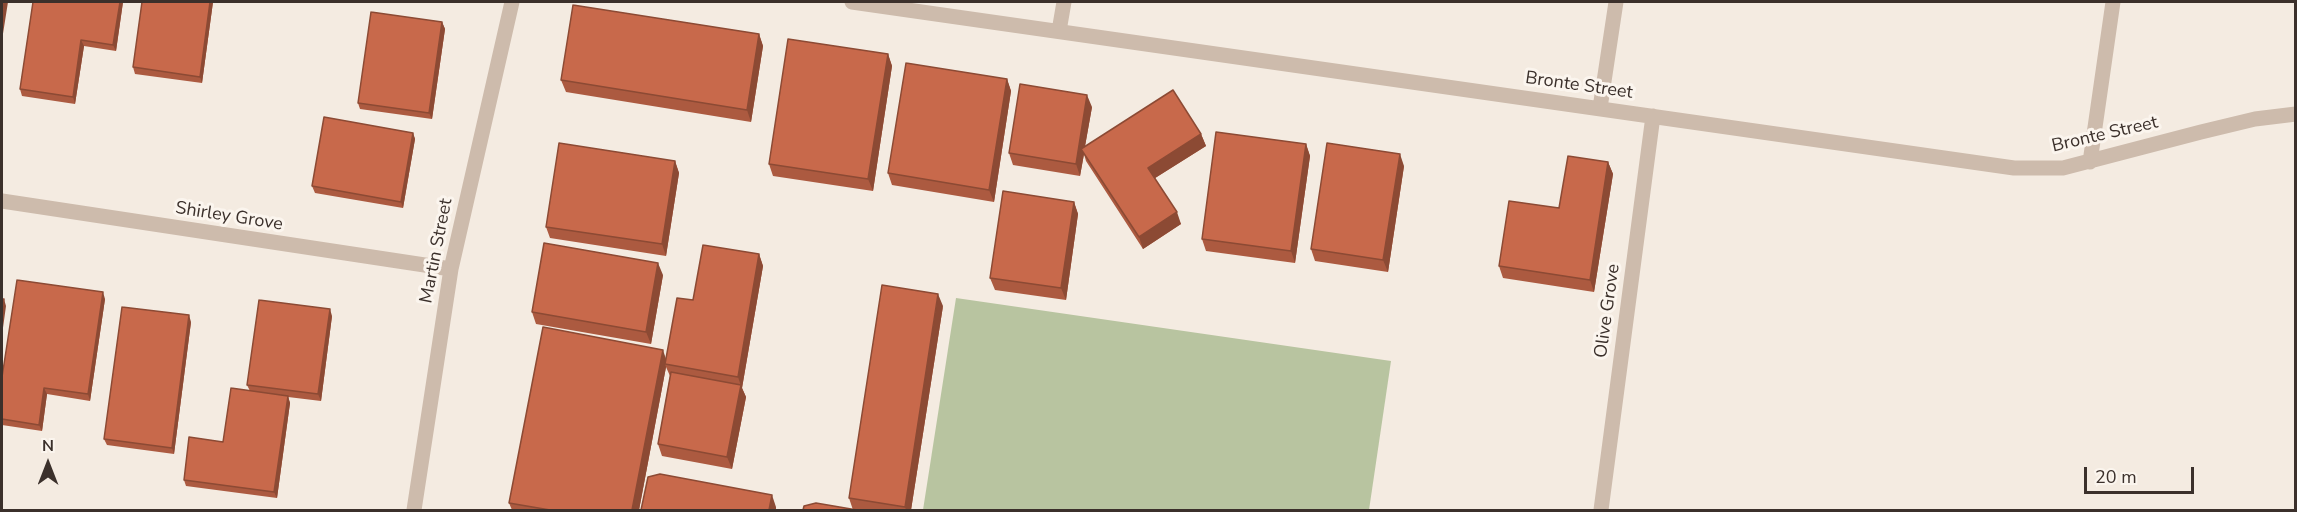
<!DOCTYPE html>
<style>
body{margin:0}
#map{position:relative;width:2297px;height:512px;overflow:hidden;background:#f4ebe1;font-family:"Nunito Sans",sans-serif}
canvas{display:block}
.frame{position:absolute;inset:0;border:3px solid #3b302b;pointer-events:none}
.north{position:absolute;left:18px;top:434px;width:60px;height:60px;-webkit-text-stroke:4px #fbf5ee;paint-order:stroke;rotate:0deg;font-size:16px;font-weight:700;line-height:24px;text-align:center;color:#3b302b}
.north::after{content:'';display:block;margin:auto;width:21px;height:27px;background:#3b302b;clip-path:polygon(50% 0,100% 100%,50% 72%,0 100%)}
.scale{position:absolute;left:2084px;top:467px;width:110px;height:27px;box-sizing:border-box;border:3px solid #3b302b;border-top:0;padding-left:8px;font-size:18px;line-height:21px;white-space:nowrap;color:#3b302b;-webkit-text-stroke:4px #fbf5ee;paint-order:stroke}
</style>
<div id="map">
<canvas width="2297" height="512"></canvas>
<div class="frame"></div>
<div class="north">N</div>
<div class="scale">20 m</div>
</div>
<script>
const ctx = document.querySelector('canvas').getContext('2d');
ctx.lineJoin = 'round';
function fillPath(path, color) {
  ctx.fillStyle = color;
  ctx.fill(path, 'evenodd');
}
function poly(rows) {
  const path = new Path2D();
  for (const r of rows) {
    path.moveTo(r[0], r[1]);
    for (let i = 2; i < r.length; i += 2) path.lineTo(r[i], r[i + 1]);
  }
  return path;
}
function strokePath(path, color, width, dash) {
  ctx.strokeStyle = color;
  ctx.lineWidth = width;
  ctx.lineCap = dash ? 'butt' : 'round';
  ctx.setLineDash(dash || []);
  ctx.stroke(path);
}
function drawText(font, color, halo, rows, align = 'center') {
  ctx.font = font + ' "Nunito Sans",sans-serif';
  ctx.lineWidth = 6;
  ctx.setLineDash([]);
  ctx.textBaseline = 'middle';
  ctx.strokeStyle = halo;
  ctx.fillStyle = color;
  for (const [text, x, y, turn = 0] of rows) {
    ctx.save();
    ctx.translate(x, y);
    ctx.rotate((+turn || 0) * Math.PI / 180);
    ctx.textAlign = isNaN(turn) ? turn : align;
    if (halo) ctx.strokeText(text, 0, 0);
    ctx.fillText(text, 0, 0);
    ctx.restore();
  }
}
fillPath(poly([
 [956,298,1391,361,1369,510,923,510]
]), '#b8c4a0');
strokePath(poly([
 [852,2,2014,168,2063,168,2201,132,2255,119,2296,114],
 [1059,31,1064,2],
 [1600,108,1616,2],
 [2090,162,2113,2],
 [2,201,451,269],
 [414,510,451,269,512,2],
 [1601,510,1653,116]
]), '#cdbbac', 15);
fillPath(poly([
 [33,2,123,2,116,51,84,46,75,104,22,96,20,89],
 [213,2,202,83,135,74,133,67],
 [442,22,445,29,432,119,360,109,358,103],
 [759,34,763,46,751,122,566,92,561,80],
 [888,54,892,66,873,191,773,176,769,164],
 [1007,79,1011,91,994,202,892,185,888,173],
 [1092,107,1085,146,1201,134,1206,146,1155,178,1181,224,1143,249,1086,161,1084,154,1080,176,1013,165,1009,153],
 [413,133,415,139,403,208,315,193,312,186],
 [1306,144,1310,156,1295,263,1206,251,1202,239],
 [675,161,679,173,666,256,550,238,546,227],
 [1608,162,1613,174,1594,292,1503,278,1499,266],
 [1404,166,1388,272,1315,261,1311,249],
 [1074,202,1078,214,1066,300,995,290,990,278],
 [759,254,763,266,742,388,746,397,732,469,662,456,658,444,670,376,666,367,639,510,512,510,509,503,666,359,693,300],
 [663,275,651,344,536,324,532,312],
 [105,299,90,401,47,394,42,431,2,425,2,377],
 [943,306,911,510,803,510,853,510,849,498],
 [332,316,321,401,288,397,290,403,277,498,186,486,184,480,223,442,250,391,247,385],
 [191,322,174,454,107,445,104,439]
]), '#ac5a40');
fillPath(poly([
 [4,2,8,2,2,40,2,19],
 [120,2,123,2,116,51,113,45],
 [210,2,213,2,202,83,200,77],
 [442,22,445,29,432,119,429,113],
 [759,34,763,46,751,122,747,110],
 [81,40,84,46,75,104,73,97],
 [888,54,892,66,873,191,868,179],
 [1007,79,1011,91,994,202,989,190],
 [1087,95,1092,107,1084,152,1081,149,1084,154,1080,176,1076,164],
 [413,133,415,139,403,208,401,202],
 [1201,134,1206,146,1152,180,1148,168],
 [1306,144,1310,156,1295,263,1291,251],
 [1400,154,1404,166,1388,272,1383,260],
 [675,161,679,173,666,256,662,244],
 [1608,162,1613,174,1594,292,1590,280],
 [1074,202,1078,214,1066,300,1061,288],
 [1177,212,1181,224,1143,249,1139,237],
 [759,254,763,266,742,388,746,397,732,469,727,457,741,386,738,377],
 [658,263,663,275,651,344,646,332],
 [103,292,105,299,90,401,88,394],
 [938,294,943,306,911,510,906,510,905,507],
 [4,299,6,306,2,335,2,313],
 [330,309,332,316,321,401,318,394],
 [189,315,191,322,174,454,172,448],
 [663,350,667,362,665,364,666,367,639,510,632,510],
 [44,388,47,394,42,431,39,425],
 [288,396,290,403,277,498,274,492],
 [772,495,776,507,776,510,769,510]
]), '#8c4a34');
const building = poly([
 [2,2,4,2,2,19,2,2],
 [33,2,120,2,113,45,81,40,73,97,20,89,33,2],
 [142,2,210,2,200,77,133,67,142,2],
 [573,5,759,34,747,110,561,80,573,5],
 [371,12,442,22,429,113,358,103,371,12],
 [788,39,888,54,868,179,769,164,788,39],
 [906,63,1007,79,989,190,888,173,906,63],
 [1020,84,1087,95,1076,164,1009,153,1020,84],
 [1173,90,1201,134,1148,168,1177,212,1139,237,1081,149,1173,90],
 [324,117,413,133,401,202,312,186,324,117],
 [1216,132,1306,144,1291,251,1202,239,1216,132],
 [559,143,675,161,662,244,546,227,559,143],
 [1327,143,1400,154,1383,260,1311,249,1327,143],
 [1568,156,1608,162,1590,280,1499,266,1509,201,1559,208,1568,156],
 [1003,191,1074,202,1061,288,990,278,1003,191],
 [544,243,658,263,646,332,532,312,544,243],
 [703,245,759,254,738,377,665,364,677,298,693,300,703,245],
 [17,280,103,292,88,394,44,388,39,425,2,419,2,377,17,280],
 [882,285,938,294,905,507,849,498,882,285],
 [2,299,4,299,2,313,2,299],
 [259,300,330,309,318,394,247,385,259,300],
 [122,307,189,315,172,448,104,439,122,307],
 [543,327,663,350,632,510,550,510,509,503,543,327],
 [671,372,741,385,727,457,658,444,671,372],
 [231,388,288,396,274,492,184,480,189,437,223,442,231,388],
 [660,474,772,495,769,510,641,510,648,477,660,474],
 [816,503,857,510,803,510,804,506,816,503]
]);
fillPath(building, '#c8694b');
strokePath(building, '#8c4a34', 1.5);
drawText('18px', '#3b302b', '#fbf5ee', [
 ["Bronte Street",1579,86,8],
 ["Bronte Street",2105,135,-13],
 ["Shirley Grove",229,217,9],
 ["Martin Street",437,251,-79],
 ["Olive Grove",1608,311,-82]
]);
</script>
